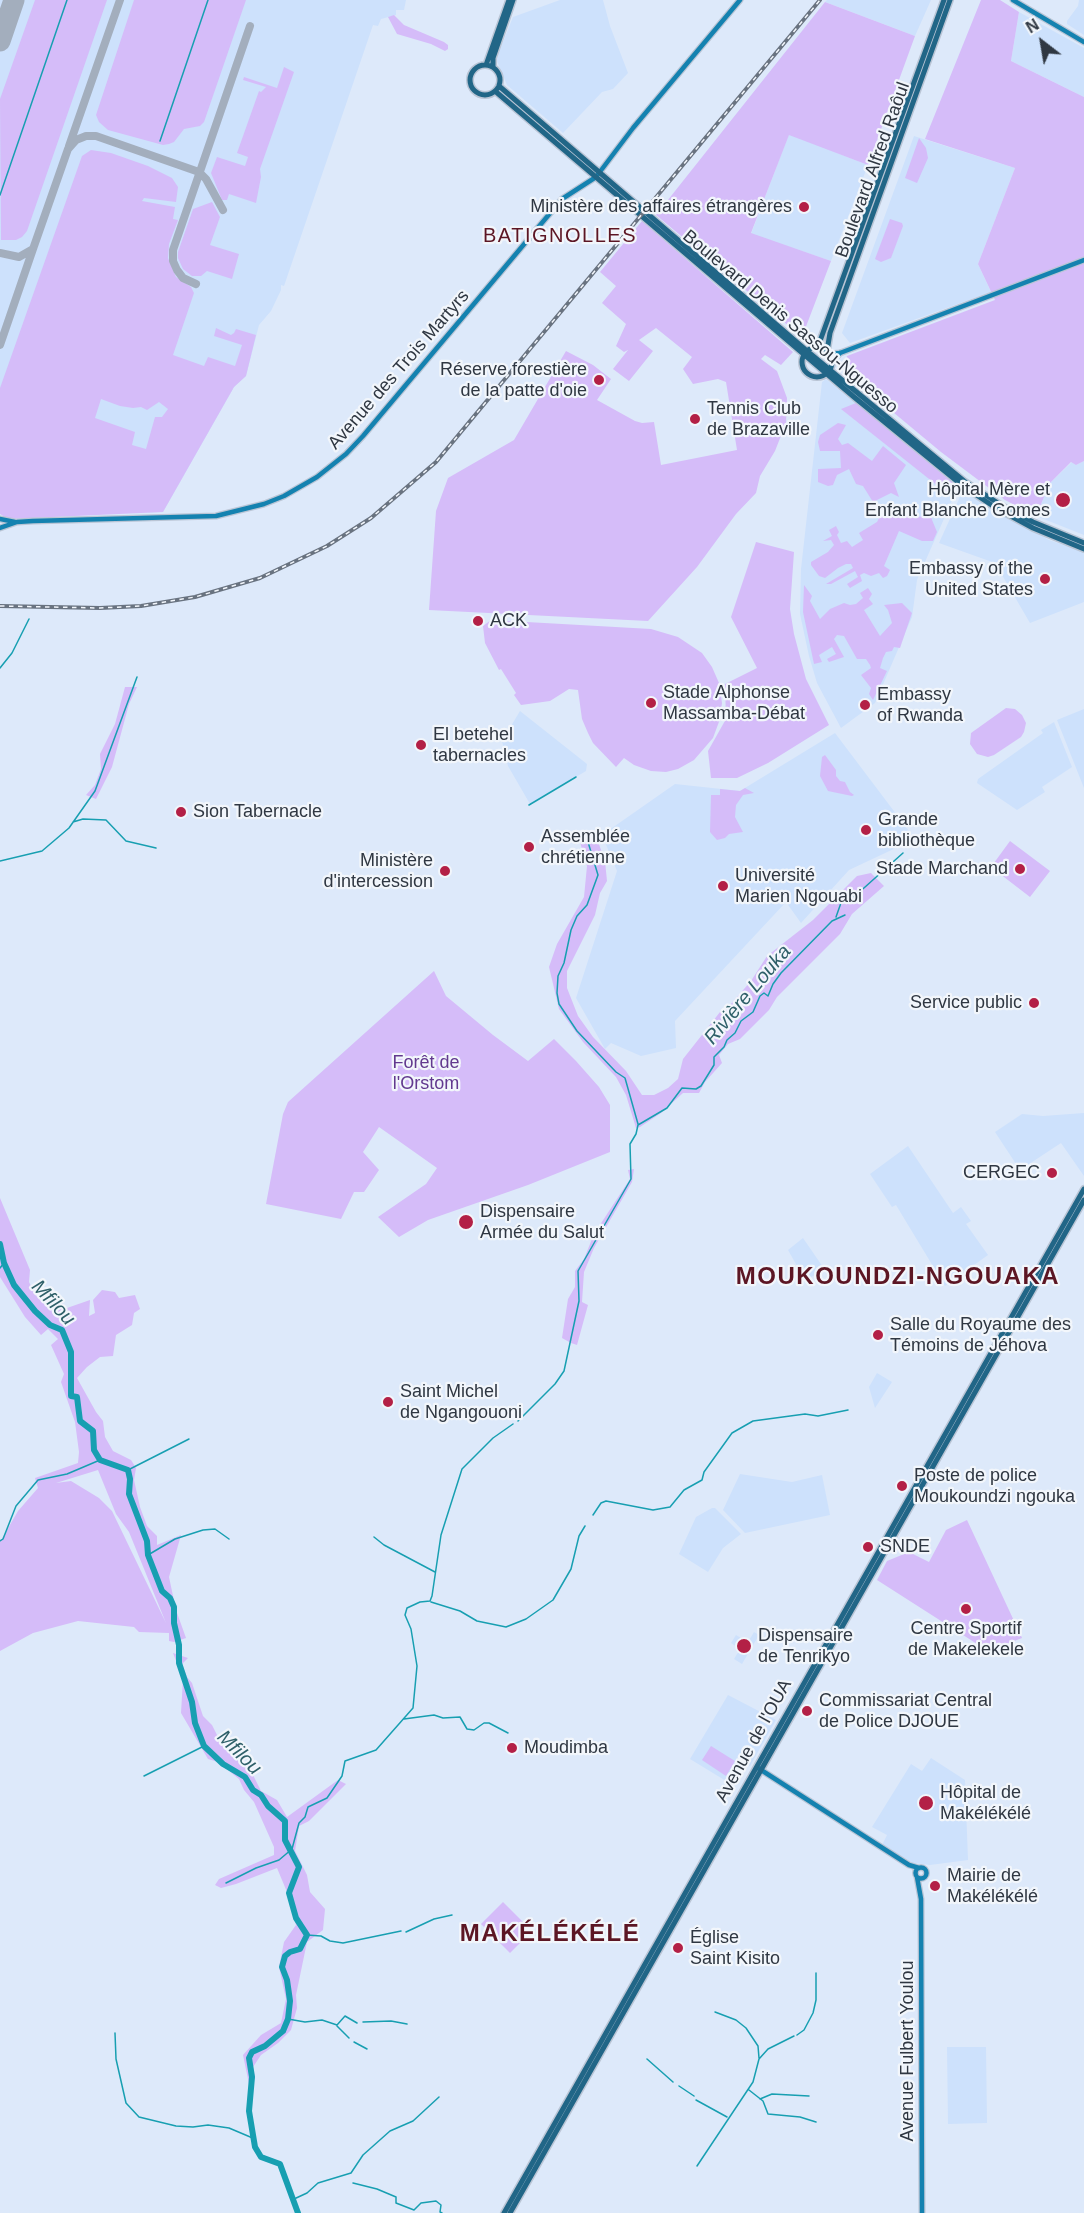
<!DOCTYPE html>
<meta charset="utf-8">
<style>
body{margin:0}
#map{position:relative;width:1084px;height:2213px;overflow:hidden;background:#dde9fa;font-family:Helvetica,sans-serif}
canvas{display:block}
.north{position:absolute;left:1012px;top:12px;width:60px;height:60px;-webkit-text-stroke:4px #f2f6fb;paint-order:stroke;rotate:329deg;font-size:16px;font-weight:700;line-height:24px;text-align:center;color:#2f3742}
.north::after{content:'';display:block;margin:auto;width:21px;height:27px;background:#2f3742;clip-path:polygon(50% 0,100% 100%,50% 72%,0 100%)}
</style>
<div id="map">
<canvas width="1084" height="2213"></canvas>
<div class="north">N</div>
</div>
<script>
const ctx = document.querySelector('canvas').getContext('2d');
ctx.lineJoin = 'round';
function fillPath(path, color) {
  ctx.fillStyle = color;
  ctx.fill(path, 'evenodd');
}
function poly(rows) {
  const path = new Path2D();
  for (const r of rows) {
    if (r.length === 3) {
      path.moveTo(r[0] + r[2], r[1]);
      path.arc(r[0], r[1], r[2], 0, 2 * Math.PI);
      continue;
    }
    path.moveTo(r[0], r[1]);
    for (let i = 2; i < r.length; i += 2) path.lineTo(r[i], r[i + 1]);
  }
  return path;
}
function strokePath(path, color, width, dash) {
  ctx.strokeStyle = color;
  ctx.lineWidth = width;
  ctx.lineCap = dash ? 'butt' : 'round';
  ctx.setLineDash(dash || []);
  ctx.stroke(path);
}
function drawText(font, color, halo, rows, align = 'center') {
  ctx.font = font + ' Helvetica,sans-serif';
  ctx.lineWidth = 4.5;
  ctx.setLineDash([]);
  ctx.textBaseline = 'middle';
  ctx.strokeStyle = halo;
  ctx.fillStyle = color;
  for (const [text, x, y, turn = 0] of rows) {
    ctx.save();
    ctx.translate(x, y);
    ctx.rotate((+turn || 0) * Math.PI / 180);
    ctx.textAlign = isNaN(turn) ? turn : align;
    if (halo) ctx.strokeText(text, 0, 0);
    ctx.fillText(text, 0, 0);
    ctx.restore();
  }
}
fillPath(poly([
 [0,0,406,0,404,10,396,10,396,15,381,19,378,26,373,25,284,286,281,285,281,290,271,311,259,325,246,376,234,387,163,512,65,515,0,511],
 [560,0,603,0,610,26,628,73,613,89,602,92,563,133,507,85,496,59,513,17],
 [827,0,931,0,915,36,825,2],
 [1079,0,1084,0,1084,35,1067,24,1067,21,1078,6],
 [1019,12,1084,48,1084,97,1011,61],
 [789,134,868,165,831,261,751,234],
 [914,136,1015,168,978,264,991,292,850,343,842,333],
 [826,379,958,487,917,580,912,617,875,703,841,728,817,683,809,656,800,614,801,569,822,382],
 [1084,461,1084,535,1036,516,1050,483,1072,462,1076,465],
 [963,490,1049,540,1084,552,1084,602,1030,623,995,563,939,543],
 [1084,709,1084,788,1057,720],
 [520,711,587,764,586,771,530,804,508,766,502,741],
 [1054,722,1072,767,1042,787,1045,792,1017,810,977,783,978,779,1043,733,1041,730],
 [835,733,915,839,849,870,801,923,786,902,675,1021,676,1048,641,1056,611,1043,605,1049,576,998,617,871,602,835,675,784,740,791],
 [1084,1113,1084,1176,1061,1143,1020,1170,995,1132,1022,1114,1043,1116],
 [908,1146,953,1213,961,1207,971,1221,966,1224,988,1255,945,1286,896,1205,892,1207,870,1174],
 [803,1238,825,1270,805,1280,788,1250],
 [877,1373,892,1382,875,1408,869,1387],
 [740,1474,792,1482,822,1475,830,1515,745,1533,723,1510],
 [712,1508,715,1508,741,1534,723,1548,708,1572,679,1554,696,1517],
 [754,1632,759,1635,742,1664,734,1659,740,1649,731,1643,736,1635,748,1642],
 [728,1695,776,1720,750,1766,746,1764,737,1779,731,1784,690,1759],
 [931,1758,965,1780,968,1860,930,1865,913,1863,882,1845,887,1835,872,1827,911,1764,922,1771],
 [947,2047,986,2047,987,2123,948,2124]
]), '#cde1fc');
fillPath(poly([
 [35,0,107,0,27,231,22,237,16,240,1,240,0,99],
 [134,0,246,0,204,122,200,126,184,129,174,142,169,144,163,145,108,130,99,122,96,115],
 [981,0,1000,0,1019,12,1011,61,1084,97,1084,461,1076,465,1071,462,1050,483,1036,516,1005,500,941,452,846,373,845,363,847,356,995,300,978,264,1015,168,925,139],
 [825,2,915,36,868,165,789,135,751,233,831,261,802,337,656,215],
 [394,15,404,25,444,42,448,45,448,49,445,51,431,44,397,34,388,17],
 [284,67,294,72,260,169,261,177,256,203,229,194,227,200,222,200,211,173,217,157,245,166,248,157,237,153,259,91,261,92,266,87,243,80,244,77,277,88],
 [919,138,926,148,928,158,917,183,905,178],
 [91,150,111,153,148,166,172,178,178,187,176,202,144,198,142,201,175,207,173,219,178,220,169,244,168,258,176,277,191,287,194,293,173,355,204,366,208,357,235,366,242,345,214,336,216,328,231,335,234,333,236,329,256,335,246,376,234,387,163,512,8,519,0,514,0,388,82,156],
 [101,399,120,406,133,408,141,407,147,410,159,402,168,409,162,417,155,417,146,449,132,445,135,432,95,418],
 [212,202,220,217,210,245,239,254,232,279,207,271,201,276,192,276,183,269,178,258,178,252,193,209],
 [890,219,902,223,903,226,891,258,881,262,875,259],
 [642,221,793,352,781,365,765,355,761,359,777,371,787,398,786,423,775,451,760,476,756,493,736,514,697,567,648,621,429,610,436,511,448,478,514,440,566,351,593,365,611,379,597,400,635,421,642,423,654,422,661,465,737,450,726,382,718,379,693,384,683,369,692,357,656,328,639,340,653,351,629,381,613,369,628,350,624,352,616,346,626,324,602,303,616,286,600,272],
 [856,403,957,486,953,498,841,409],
 [838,423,846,425,838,439,842,445,848,443,872,461,883,446,906,465,894,483,899,497,891,493,873,502,863,486,856,484,849,469,837,475,833,485,828,486,818,482,818,469,841,468,840,451,820,451,818,442,820,435],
 [888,507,918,517,930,515,937,532,933,541,922,541,899,531,884,566,890,570,887,576,883,578,879,573,871,576,864,573,860,575,862,581,850,588,847,584,858,577,855,571,831,584,826,584,853,568,851,564,846,564,838,568,825,578,819,576,811,565,811,562,828,552,834,545,831,540,823,541,832,536,829,530,836,526,839,532,837,535,841,543,847,541,852,547,863,540,859,533,877,522,883,510],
 [756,542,794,552,790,609,794,634,806,679,829,725,768,763,737,778,711,778,708,751,726,719,725,684,757,668,731,617],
 [804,585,812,596,810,601,820,619,830,609,844,603,850,605,856,604,863,598,860,593,868,588,872,594,869,599,873,604,864,610,880,636,892,623,888,610,884,605,902,603,912,613,900,648,894,647,892,651,886,652,883,658,880,668,887,671,873,700,869,694,871,688,861,675,871,668,870,665,866,659,857,659,844,636,837,635,834,639,844,657,829,662,827,659,836,654,832,647,819,655,822,662,814,664,803,612],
 [491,620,651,629,678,637,702,653,712,667,719,683,722,703,720,719,713,738,694,760,678,769,666,772,651,771,634,765,624,758,616,767,593,743,588,733,582,719,578,690,569,689,550,701,521,705,514,695,516,693,501,669,499,670,485,643,483,626],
 [125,687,137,687,129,704,112,767,96,799,86,795,95,785,101,769,100,754,115,724],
 [1006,708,1015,709,1022,715,1026,723,1024,732,1021,737,994,755,988,757,977,754,970,744,971,733],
 [825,755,836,770,836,776,840,781,845,782,850,792,854,795,852,796,828,791,820,776,822,757],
 [745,788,754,793,743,795,736,805,735,817,743,832,729,834,725,838,717,840,710,832,711,795,720,795,720,789,740,791],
 [586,836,596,836,605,861,607,881,600,893,595,915,567,971,567,988,578,1016,593,1037,626,1071,642,1095,654,1095,668,1088,678,1079,683,1059,720,1012,730,1005,751,981,767,956,813,920,857,876,871,873,884,886,852,914,840,934,777,997,769,1010,740,1039,728,1044,719,1055,722,1063,705,1082,699,1093,683,1093,661,1113,640,1127,636,1128,626,1095,616,1077,583,1042,559,1009,549,967,557,944,584,897,587,866,580,842],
 [1010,841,1050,871,1030,897,991,867],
 [434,971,446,996,493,1035,528,1061,554,1039,576,1061,599,1087,610,1105,610,1152,528,1185,428,1220,399,1237,378,1217,426,1184,437,1168,379,1127,363,1152,379,1170,364,1192,354,1192,341,1219,266,1204,283,1114,288,1102],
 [634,1169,632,1182,594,1248,584,1272,582,1302,588,1305,577,1345,571,1343,562,1338,568,1299,575,1287,575,1271,584,1259,594,1234,630,1179,628,1170],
 [0,1198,30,1270,29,1282,36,1296,42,1299,59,1300,67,1308,90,1300,89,1316,95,1313,93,1300,102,1290,115,1292,119,1298,135,1295,140,1309,134,1313,132,1325,116,1335,113,1356,100,1357,87,1367,77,1378,96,1412,103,1421,105,1437,113,1451,131,1460,136,1468,134,1480,140,1507,147,1526,157,1536,157,1545,181,1535,169,1577,176,1610,186,1638,174,1642,169,1641,169,1633,139,1632,134,1627,78,1621,33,1633,0,1651,0,1542,18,1511,38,1488,35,1478,78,1463,79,1452,75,1422,61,1382,64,1374,51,1345,58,1339,48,1329,41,1335,25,1317,0,1277],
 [98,1470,116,1514,129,1532,166,1623,112,1511,99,1498,71,1481,56,1483],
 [967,1520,1022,1638,988,1651,877,1580,887,1561,909,1552,929,1562,946,1530],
 [173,1653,188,1658,182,1664,187,1677,192,1683,203,1716,212,1725,220,1741,238,1757,252,1773,261,1791,277,1800,287,1817,338,1780,346,1784,309,1821,299,1826,295,1851,307,1875,310,1892,325,1909,323,1930,307,1942,296,1995,297,2008,291,2030,278,2043,261,2055,253,2067,255,2078,249,2084,243,2055,261,2035,281,2023,286,1999,279,1967,284,1942,296,1925,287,1892,277,1868,236,1884,221,1888,215,1885,219,1879,274,1855,274,1847,254,1802,244,1790,239,1779,218,1762,208,1759,181,1713,183,1679],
 [711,1746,735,1761,726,1776,702,1760],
 [503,1902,532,1931,510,1953,481,1924]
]), '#d5bcf9');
strokePath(poly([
 [160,141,208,0],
 [0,195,67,0],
 [0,668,12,653,29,619],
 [529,805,576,777],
 [73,822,83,819,106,820,126,841,156,848],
 [588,842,598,875,587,905,577,916,571,930,564,963,558,976,557,993,559,1004,577,1031,616,1072,625,1078,638,1124],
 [0,861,42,851,69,828,95,791,137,677],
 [836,917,842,900,855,896,903,853],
 [0,1268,4,1263],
 [518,1421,555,1384,564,1371,579,1301,578,1271,631,1179,630,1144,636,1134,638,1125,667,1108,682,1088,696,1089,701,1086,714,1065,714,1057,724,1047,727,1040,735,1033,741,1021,753,1012,760,996,764,993,768,996,773,984,781,973,832,921,845,915],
 [128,1470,189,1439],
 [593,1515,601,1503,606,1501,653,1510,670,1507,684,1490,702,1480,704,1472,732,1433,753,1421,805,1414,818,1416,848,1410],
 [374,1537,384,1545,435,1572],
 [0,1541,3,1539,16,1506,38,1480,67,1474,100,1460],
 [148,1555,175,1539,203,1530,215,1529,229,1539],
 [431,1602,460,1611,477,1621,506,1627,526,1619,553,1600,571,1569,579,1536,585,1526],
 [404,1719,434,1715,443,1718,460,1717,467,1729,474,1730,484,1723,489,1723,508,1733],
 [144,1776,204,1746],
 [226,1883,256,1868,279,1860,292,1849,299,1823,305,1817,308,1807,327,1798,342,1776,345,1761,376,1750,413,1708,417,1666,411,1629,405,1615,407,1608,420,1602,430,1601,432,1596,441,1535,462,1469,493,1438,513,1424],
 [406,1932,434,1919,452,1915],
 [307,1935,321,1936,330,1941,343,1943,401,1931],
 [715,2012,736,2020,746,2028,758,2046,759,2058],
 [288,2019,305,2022,322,2020,337,2025,345,2016,357,2023],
 [363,2022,391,2021,407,2024],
 [337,2026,349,2038],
 [115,2033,116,2059,126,2103,139,2117,176,2126,193,2127,208,2125,229,2128,255,2139],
 [797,2035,804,2030,813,2013,816,2000,816,1973],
 [354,2042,367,2049],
 [647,2059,673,2082],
 [679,2086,694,2096],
 [749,2090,763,2101,768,2114,800,2117,816,2122],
 [760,2099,772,2094,809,2096],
 [696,2100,727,2117],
 [697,2166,753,2082,759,2059,768,2049,794,2036],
 [353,2183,377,2189,396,2197,396,2203,414,2210,421,2203,436,2201,441,2205,440,2212,442,2213],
 [294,2199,307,2193,318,2183,351,2173,363,2155,390,2131,413,2121,439,2097]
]), '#179fb1', 1.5);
strokePath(poly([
 [0,1244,4,1263,14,1285,35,1311,50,1325,62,1330,71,1352,71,1396,77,1397,80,1421,93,1431,94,1450,100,1460,128,1470,130,1479,129,1494,147,1541,148,1555,162,1591,170,1598,174,1607,174,1623,179,1645,179,1663,192,1702,195,1723,204,1746,223,1764,245,1777,253,1790,261,1795,268,1806,285,1821,285,1840,299,1867,289,1893,296,1918,307,1935,300,1949,290,1952,285,1956,282,1967,287,1980,290,2001,288,2019,283,2031,265,2046,252,2052,249,2058,252,2077,249,2111,255,2147,261,2157,280,2164,298,2213]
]), '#179fb1', 6);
strokePath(poly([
 [69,146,120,0],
 [0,253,19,257,33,249,68,149,76,140,86,136,96,136,199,172,206,179,223,210],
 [196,284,183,278,177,270,173,261,173,250,250,26],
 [0,345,33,249]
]), '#a3aebd', 8);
strokePath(poly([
 [0,41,14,0]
]), '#a3aebd', 21);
const secondary = poly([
 [1013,0,1084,42],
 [829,354,840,353,1084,260],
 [832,362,840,353],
 [0,519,15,522],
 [0,528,17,522,33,521,216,516,264,504,284,496,317,477,346,454,363,436,562,199,596,177,633,128,740,0],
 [758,1768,909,1865,919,1868],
 [921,1873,5.5],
 [917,1877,921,1899,922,2213]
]);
const primary = poly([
 [486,65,509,0],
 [485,80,15],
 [493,67,493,58,513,0],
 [499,86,807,351,964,481,1004,507,1033,522,1084,543],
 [495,91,854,397,963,486,996,508,1033,528,1084,549],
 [815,347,820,341,944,0],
 [817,362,15],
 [827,351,830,333,950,0],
 [504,2213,1084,1189],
 [510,2213,1084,1200]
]);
strokePath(secondary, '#bac5d5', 7);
strokePath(primary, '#bac5d5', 8);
strokePath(secondary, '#1482b0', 4.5);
strokePath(primary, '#216687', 5);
const rail = poly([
 [0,606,100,608,141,606,195,597,260,578,327,546,371,518,436,462,820,0]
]);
strokePath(rail, '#697380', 4);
strokePath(rail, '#f2f6fb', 1.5, [4.5]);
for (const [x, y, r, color] of [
 [804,207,6,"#b32046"],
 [599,380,6,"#b32046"],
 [695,419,6,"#b32046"],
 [1063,500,8,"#b32046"],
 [1045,579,6,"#b32046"],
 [478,621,6,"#b32046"],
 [651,703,6,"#b32046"],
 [865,705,6,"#b32046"],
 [421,745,6,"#b32046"],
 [181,812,6,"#b32046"],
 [866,830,6,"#b32046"],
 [529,847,6,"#b32046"],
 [1020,869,6,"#b32046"],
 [445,871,6,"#b32046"],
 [723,886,6,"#b32046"],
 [1034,1003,6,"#b32046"],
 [1052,1173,6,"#b32046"],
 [466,1222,8,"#b32046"],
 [878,1335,6,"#b32046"],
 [388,1402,6,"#b32046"],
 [902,1486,6,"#b32046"],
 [868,1547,6,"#b32046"],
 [966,1609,6,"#b32046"],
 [744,1646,8,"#b32046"],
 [807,1711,6,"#b32046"],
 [512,1748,6,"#b32046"],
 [926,1803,8,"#b32046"],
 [935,1886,6,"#b32046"],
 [678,1948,6,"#b32046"]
]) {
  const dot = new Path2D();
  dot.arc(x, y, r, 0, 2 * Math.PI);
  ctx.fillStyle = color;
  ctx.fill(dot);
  strokePath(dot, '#f2f6fb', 2);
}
drawText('18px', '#2f3742', '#f2f6fb', [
 ["Boulevard Alfred Raôul",873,170,-70],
 ["Boulevard Denis Sassou-Nguesso",790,322,40],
 ["Avenue des Trois Martyrs",399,370,-49],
 ["Avenue de l'OUA",754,1741,-61],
 ["Avenue Fulbert Youlou",908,2051,-90]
]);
drawText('18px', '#2f3742', '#f2f6fb', [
 ["Ministère des affaires étrangères",792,207,"right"],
 ["Réserve forestière",587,370,"right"],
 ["de la patte d'oie",587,391,"right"],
 ["Tennis Club",707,409],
 ["de Brazaville",707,430],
 ["Hôpital Mère et",1050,490,"right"],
 ["Enfant Blanche Gomes",1050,511,"right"],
 ["Embassy of the",1033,569,"right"],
 ["United States",1033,590,"right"],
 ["ACK",490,621],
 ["Stade Alphonse",663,693],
 ["Massamba-Débat",663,714],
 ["Embassy",877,695],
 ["of Rwanda",877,716],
 ["El betehel",433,735],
 ["tabernacles",433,756],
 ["Sion Tabernacle",193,812],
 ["Grande",878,820],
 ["bibliothèque",878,841],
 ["Assemblée",541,837],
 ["chrétienne",541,858],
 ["Ministère",433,861,"right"],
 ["d'intercession",433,882,"right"],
 ["Stade Marchand",1008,869,"right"],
 ["Université",735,876],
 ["Marien Ngouabi",735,897],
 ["Service public",1022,1003,"right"],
 ["CERGEC",1040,1173,"right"],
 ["Dispensaire",480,1212],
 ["Armée du Salut",480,1233],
 ["Salle du Royaume des",890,1325],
 ["Témoins de Jéhova",890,1346],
 ["Saint Michel",400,1392],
 ["de Ngangouoni",400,1413],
 ["Poste de police",914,1476],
 ["Moukoundzi ngouka",914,1497],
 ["SNDE",880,1547],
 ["Centre Sportif",966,1629,"center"],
 ["de Makelekele",966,1650,"center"],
 ["Dispensaire",758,1636],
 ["de Tenrikyo",758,1657],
 ["Commissariat Central",819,1701],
 ["de Police DJOUE",819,1722],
 ["Moudimba",524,1748],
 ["Hôpital de",940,1793],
 ["Makélékélé",940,1814],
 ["Mairie de",947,1876],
 ["Makélékélé",947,1897],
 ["Église",690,1938],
 ["Saint Kisito",690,1959]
], 'left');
drawText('18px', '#62398f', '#f2f6fb', [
 ["Forêt de",426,1063],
 ["l'Orstom",426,1084]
]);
ctx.letterSpacing = '1.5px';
drawText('20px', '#5c1624', '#f2f6fb', [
 ["BATIGNOLLES",560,236]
]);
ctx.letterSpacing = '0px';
drawText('italic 20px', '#2f6069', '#f2f6fb', [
 ["Rivière Louka",748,995,-50],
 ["Mfilou",53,1303,47],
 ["Mfilou",239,1753,45]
]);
ctx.letterSpacing = '1.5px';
drawText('bold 24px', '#5c1624', '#f2f6fb', [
 ["MOUKOUNDZI-NGOUAKA",898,1277],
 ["MAKÉLÉKÉLÉ",550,1934]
]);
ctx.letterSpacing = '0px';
</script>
